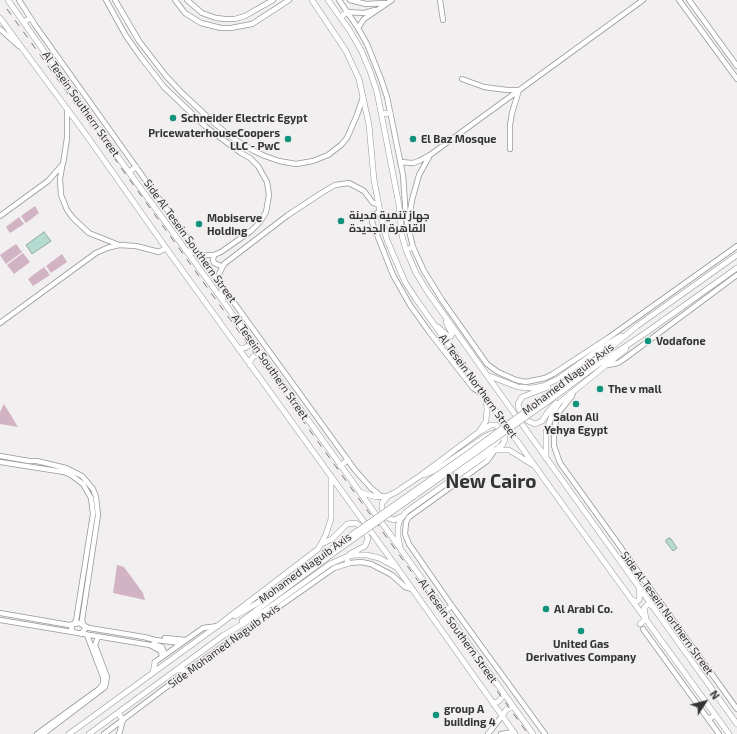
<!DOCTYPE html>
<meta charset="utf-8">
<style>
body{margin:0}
#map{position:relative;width:737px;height:734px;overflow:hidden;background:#f2eff0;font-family:"Exo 2",sans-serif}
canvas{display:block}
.north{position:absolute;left:685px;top:682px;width:40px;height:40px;-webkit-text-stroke:3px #f2eff0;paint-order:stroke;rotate:54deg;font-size:11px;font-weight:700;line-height:16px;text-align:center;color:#353435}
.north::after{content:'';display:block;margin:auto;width:14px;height:18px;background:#353435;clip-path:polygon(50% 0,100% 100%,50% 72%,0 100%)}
</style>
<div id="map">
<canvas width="737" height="734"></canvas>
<div class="north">N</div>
</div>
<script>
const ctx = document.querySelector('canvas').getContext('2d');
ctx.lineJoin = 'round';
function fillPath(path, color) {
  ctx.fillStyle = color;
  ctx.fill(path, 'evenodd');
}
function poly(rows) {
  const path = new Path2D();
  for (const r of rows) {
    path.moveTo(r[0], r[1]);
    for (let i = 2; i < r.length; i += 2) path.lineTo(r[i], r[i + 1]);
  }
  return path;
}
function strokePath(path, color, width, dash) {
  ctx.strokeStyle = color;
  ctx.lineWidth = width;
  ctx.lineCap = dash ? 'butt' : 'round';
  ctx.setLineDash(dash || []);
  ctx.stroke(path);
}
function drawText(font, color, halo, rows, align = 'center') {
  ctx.font = font + ' "Exo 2",Cairo,sans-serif';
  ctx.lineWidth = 3;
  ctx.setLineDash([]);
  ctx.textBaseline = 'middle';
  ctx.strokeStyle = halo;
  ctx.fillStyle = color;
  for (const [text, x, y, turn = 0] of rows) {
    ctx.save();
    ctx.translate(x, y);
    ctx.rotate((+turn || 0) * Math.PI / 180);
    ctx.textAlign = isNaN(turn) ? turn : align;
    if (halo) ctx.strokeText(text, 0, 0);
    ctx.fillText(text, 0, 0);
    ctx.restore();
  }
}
fillPath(poly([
 [35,206,39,213,26,223,21,216],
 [19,217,24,224,10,233,6,227],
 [16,244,22,252,6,264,0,255],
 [23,253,30,262,14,274,7,265],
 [62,254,67,262,51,273,46,266],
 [44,267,50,275,33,286,28,279],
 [4,404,18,427,0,424,0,412],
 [117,565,124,567,143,593,145,600,113,593]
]), '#d1b3c3');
const water = poly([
 [44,232,51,241,32,254,26,245,44,232],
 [669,538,671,539,677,548,673,551,666,542,666,540,669,538]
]);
fillPath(water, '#b5dbd0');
strokePath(water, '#8fa9a2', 1);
const secondary = poly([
 [19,0,35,25,136,167,355,470,371,488,382,497],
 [106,0,126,36,140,56,164,87,206,127,241,153,250,158,258,166,267,182,269,195,266,212,260,222,251,231,221,252,214,255,202,255,185,250],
 [115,0,139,41,166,76,183,94,214,123,234,139,254,151,265,156,279,161,296,164,313,161,328,155,341,145,347,138,357,115,363,97],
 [175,0,185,13,201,23,221,28,231,28,252,24,289,0],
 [187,0,202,13,216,18,225,19,235,19,245,16,273,0],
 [339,0,358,28,367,44,381,79,387,97,403,175,406,218,413,247,424,271,442,300,487,364,498,372,516,380,526,382,545,378,553,374,608,338,737,246],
 [350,0,366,4,385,3],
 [440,0,443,20],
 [679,0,737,79],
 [689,0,737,66],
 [347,12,364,13,375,10],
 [358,28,364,19,392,0],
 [0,29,19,46],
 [462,79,484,87,507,90,519,90,512,113,510,125,510,149],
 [400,162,413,163,419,161,430,155,643,0],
 [62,167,60,179,61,195,67,210,73,218,89,233,119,245],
 [380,211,374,215,372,222,393,275,410,305,430,333,473,388,479,392,483,393],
 [0,216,48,181,63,164,67,138,67,110],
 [408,223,412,200,419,175,429,157],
 [214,255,213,260,214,263,221,266],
 [223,300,219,274,224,264,288,215,323,192,335,185,349,183,364,191,373,203,378,204],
 [0,323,96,253,107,248,119,245,136,246,159,252,166,248],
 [608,365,618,363,624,359,737,275],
 [573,392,572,396,559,412,554,428,554,446,560,463,737,709],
 [495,450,487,461,409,517,406,522,405,534,409,544,452,606,545,734],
 [0,456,29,461,37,461,66,468,82,476,93,489,96,497,98,515,82,620,85,629,81,634],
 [0,462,64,472,71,475,83,484,91,498,93,514,76,621,71,627,73,632],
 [0,613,69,625,79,623,89,628,144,637,155,640,181,643],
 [0,620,150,645,161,651,162,657],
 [643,629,719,734],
 [165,638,186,640],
 [153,644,162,647,165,655],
 [155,662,203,628,218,626],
 [37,734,99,689,103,684,103,677,87,635],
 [43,734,105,687,107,677,95,645,98,637],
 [104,734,189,670,324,575,334,568,350,563,361,562,371,564,392,575,405,587,412,589],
 [119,734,123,720],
 [488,734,502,716],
 [501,734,514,732]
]);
const primary = poly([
 [8,0,123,164,223,301,533,734],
 [312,0,346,51,359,79,369,125,374,180,381,217,387,240,405,282,416,299,547,483,729,734],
 [328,0,350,31,361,50,370,71,377,92,399,205,402,236,406,250,416,273,427,291,486,374,737,724],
 [341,17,347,12],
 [0,18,87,136,166,248,398,569,515,734],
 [24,22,30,18],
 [381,114,390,113],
 [129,172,136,167],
 [375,233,384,229],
 [406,250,413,247],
 [438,327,448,336,451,336,452,334,446,322],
 [238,348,245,348,248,346,250,340],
 [250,365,250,361,254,356,261,354],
 [487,375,518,387,532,388,543,386,558,379,601,348,621,336],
 [548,387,522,397,518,404,519,409,528,421,535,424,542,421,548,412,556,403],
 [546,396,593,362,637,326,737,255],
 [550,400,596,366,644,334,737,268],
 [481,431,491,425,496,425,498,427,505,436,505,439,503,444,496,450],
 [546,458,546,432,553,412,559,403,626,349],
 [340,466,348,460],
 [456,472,496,443,502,435],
 [424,475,436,470,486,436,498,431],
 [360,492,376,497,388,496,396,492,420,476,479,432,486,421,487,409,486,398],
 [388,496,382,503,382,508,385,516,388,518,394,520,403,516],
 [321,544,332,539,347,524,355,523,359,525,366,533,368,539,365,546,350,554],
 [400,547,398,537,398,526,400,520,406,512,488,454,495,450,509,450,533,465],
 [346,557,348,563],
 [631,599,636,602,639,600,640,596,639,590],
 [444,611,452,606],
 [235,616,256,604,333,548],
 [242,621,335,552],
 [640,624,646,619,644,608,648,604,652,606],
 [178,670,189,670],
 [153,673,155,662],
 [493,704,499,701,504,694],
 [118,713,123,720],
 [502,716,506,710,513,706],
 [709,719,715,715],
 [69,734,220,624,318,549,321,544,326,534,331,519,331,476],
 [89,734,224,635,263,612,330,564,346,557,354,555,367,555,379,558,396,567]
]);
strokePath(secondary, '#999698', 6);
strokePath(primary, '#999698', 6);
strokePath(secondary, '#fff', 4.5);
strokePath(primary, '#fff', 5);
strokePath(poly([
 [7,9,528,734]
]), '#797778', 1, [7, 7]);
const primaryBridge = poly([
 [333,548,473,450,546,396],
 [335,552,550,400]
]);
strokePath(primaryBridge, '#999698', 6, []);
strokePath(primaryBridge, '#fff', 5);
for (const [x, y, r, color] of [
 [173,118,4,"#10927b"],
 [288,139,4,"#10927b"],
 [413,139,4,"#10927b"],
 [341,221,4,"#10927b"],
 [199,224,4,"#10927b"],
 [648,341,4,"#10927b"],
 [600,389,4,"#10927b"],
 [576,404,4,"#10927b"],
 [546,609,4,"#10927b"],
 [581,631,4,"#10927b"],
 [436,715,4,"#10927b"]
]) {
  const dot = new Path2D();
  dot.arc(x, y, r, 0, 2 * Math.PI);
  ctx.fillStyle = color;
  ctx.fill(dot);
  strokePath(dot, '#f2eff0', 1.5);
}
drawText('11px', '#353435', '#f2eff0', [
 ["Al Tesein Southern Street",81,104,55],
 ["Side Al Tesein Southern Street",190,241,54],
 ["Al Tesein Southern Street",270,367,55],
 ["Mohamed Naguib Axis",568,379,-37],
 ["Al Tesein Northern Street",478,386,54],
 ["Mohamed Naguib Axis",305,568,-36],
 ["Side Al Tesein Northern Street",667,613,54],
 ["Al Tesein Southern Street",458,631,54],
 ["Side Mohamed Naguib Axis",224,646,-36]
]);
drawText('bold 11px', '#353435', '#f2eff0', [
 ["Schneider Electric Egypt",181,118],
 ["PricewaterhouseCoopers",280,133,"right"],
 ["LLC - PwC",280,146,"right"],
 ["El Baz Mosque",421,139],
 ["جهاز تنمية مدينة",349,215],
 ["القاهرة الجديدة",349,228],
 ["Mobiserve",207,218],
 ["Holding",207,231],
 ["Vodafone",656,341],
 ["The v mall",608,389],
 ["Salon Ali",576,417,"center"],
 ["Yehya Egypt",576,430,"center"],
 ["Al Arabi Co.",554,609],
 ["United Gas",581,644,"center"],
 ["Derivatives Company",581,657,"center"],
 ["group A",444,709],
 ["building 4",444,722]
], 'left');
drawText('bold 19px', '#353435', '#f2eff0', [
 ["New Cairo",491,482]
]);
</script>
